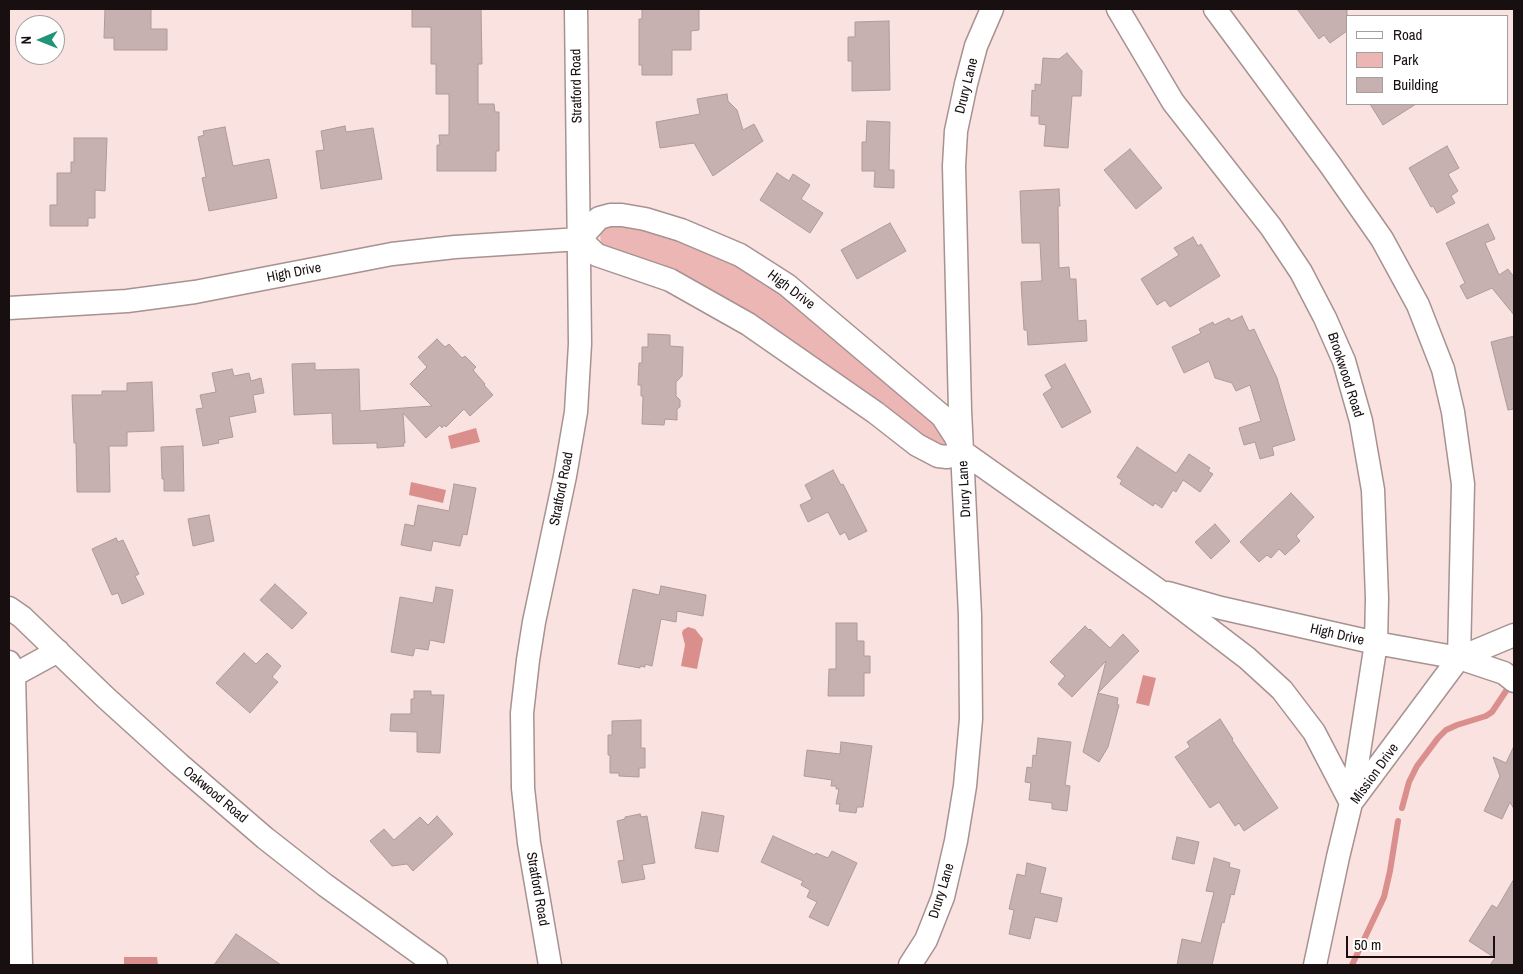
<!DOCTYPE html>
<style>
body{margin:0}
#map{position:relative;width:1523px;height:974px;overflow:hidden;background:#f9e2e0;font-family:"Archivo Narrow",sans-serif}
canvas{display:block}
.frame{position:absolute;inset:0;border:10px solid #181010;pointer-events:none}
.legend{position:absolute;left:1346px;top:15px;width:162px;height:90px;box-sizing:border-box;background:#fff;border:1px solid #a39f9f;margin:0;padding:6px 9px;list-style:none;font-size:15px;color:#181010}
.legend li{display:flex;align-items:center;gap:10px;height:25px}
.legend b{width:25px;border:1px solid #a39f9f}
.north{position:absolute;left:15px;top:15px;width:50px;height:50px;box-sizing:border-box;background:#fff;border:1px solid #a39f9f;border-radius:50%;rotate:269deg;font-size:14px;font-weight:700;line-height:20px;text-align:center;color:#181010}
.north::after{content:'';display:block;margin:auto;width:18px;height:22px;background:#229477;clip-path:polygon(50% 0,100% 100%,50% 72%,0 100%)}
.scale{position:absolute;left:1346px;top:936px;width:149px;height:22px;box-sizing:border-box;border:2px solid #181010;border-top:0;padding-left:6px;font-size:15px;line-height:18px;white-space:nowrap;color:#181010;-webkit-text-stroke:4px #fff;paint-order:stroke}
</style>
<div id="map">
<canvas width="1523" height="974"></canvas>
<div class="frame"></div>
<ul class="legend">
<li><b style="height:6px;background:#fff"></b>Road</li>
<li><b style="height:14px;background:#ecb6b4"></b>Park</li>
<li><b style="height:14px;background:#c7b1b0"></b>Building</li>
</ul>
<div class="north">N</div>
<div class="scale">50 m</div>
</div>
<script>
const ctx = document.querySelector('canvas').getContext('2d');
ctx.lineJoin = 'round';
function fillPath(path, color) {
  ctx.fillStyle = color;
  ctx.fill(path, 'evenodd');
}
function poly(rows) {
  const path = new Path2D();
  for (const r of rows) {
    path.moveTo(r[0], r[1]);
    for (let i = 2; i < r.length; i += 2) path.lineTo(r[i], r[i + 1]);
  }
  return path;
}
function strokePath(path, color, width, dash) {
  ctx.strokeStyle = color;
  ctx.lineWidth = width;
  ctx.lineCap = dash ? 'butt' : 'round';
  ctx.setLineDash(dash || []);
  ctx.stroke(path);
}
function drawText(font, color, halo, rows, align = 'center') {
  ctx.font = font + ' "Archivo Narrow",sans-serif';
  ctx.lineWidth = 4.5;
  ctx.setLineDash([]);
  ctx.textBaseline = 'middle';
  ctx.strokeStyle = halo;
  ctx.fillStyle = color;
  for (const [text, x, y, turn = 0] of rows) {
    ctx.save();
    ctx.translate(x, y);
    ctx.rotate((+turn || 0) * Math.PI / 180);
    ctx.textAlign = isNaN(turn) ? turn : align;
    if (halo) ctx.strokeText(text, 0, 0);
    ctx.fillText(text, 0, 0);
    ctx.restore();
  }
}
fillPath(poly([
 [610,226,633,228,655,232,726,259,782,293,945,433,949,443,942,449,607,250,601,244,600,234,606,227]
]), '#ecb6b4');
fillPath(poly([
 [476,428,480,442,451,449,448,436],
 [411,482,446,490,443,503,409,495],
 [688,627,695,629,703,639,697,669,681,666,685,645,682,633,683,630],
 [1143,675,1156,678,1149,706,1136,703],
 [124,957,157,957,158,965,124,965]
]), '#da8f8d');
strokePath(poly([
 [1402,808,1409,782,1417,766,1438,738,1446,730,1457,725,1486,716,1492,712,1506,691],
 [1352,965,1384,897,1390,871,1398,821]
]), '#da8f8d', 6);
const building = poly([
 [105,9,151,9,151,29,167,29,167,50,114,50,114,38,104,38,105,9],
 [412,9,481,9,482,64,478,64,478,104,494,104,495,112,499,112,499,151,496,151,496,171,437,171,437,145,440,145,439,135,449,135,449,94,436,94,436,64,431,64,431,27,412,27,412,9],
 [642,9,699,9,699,30,691,31,691,50,672,50,672,75,642,75,642,65,639,65,639,19,642,19,642,9],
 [1297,9,1347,9,1347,31,1330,43,1324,35,1319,39,1297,9],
 [889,21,890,90,852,91,852,61,848,61,848,37,855,37,855,22,889,21],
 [1067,53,1082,71,1081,96,1072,96,1068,148,1044,146,1046,125,1039,124,1039,116,1031,116,1032,90,1035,91,1035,84,1041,85,1043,58,1059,59,1067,53],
 [727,94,728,101,737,110,743,130,754,124,763,141,713,176,694,143,660,148,656,122,700,114,697,99,727,94],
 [1370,104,1416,104,1383,125,1370,104],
 [867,121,890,122,889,170,894,170,894,188,874,187,875,171,862,171,862,142,866,142,867,121],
 [345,126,346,132,373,128,382,179,321,189,316,151,324,150,321,131,345,126],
 [225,127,233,166,269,159,277,198,209,211,202,178,206,177,198,137,204,135,203,131,225,127],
 [74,138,107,138,105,191,95,190,95,218,88,218,88,226,50,226,50,205,57,205,57,173,71,173,71,162,74,162,74,138],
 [1447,146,1459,168,1448,174,1458,191,1451,196,1455,203,1437,213,1433,206,1431,207,1409,168,1447,146],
 [1130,149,1162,188,1136,209,1104,170,1130,149],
 [777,173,789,181,793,174,810,185,801,199,823,213,810,233,760,200,777,173],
 [1059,189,1060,206,1058,206,1059,268,1069,267,1070,279,1076,279,1078,321,1086,320,1087,341,1028,345,1027,330,1024,330,1021,282,1042,281,1040,243,1022,243,1020,191,1059,189],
 [890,223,906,251,857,279,841,250,890,223],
 [1488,224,1495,239,1485,243,1499,275,1508,269,1514,277,1514,315,1492,288,1467,299,1460,286,1465,283,1446,243,1488,224],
 [1193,237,1198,246,1201,244,1220,276,1170,307,1165,300,1157,305,1141,279,1179,255,1174,248,1193,237],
 [1242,316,1249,331,1254,329,1277,378,1295,440,1272,447,1274,455,1260,459,1255,442,1244,445,1239,428,1261,421,1250,385,1236,391,1232,383,1215,378,1209,361,1184,373,1172,347,1201,333,1199,329,1213,322,1214,325,1229,318,1231,321,1242,316],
 [648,334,670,335,670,346,683,347,682,376,676,382,676,396,680,400,680,407,677,409,677,420,665,419,664,425,642,424,643,396,641,396,641,385,638,385,639,363,642,363,642,347,648,347,648,334],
 [1514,336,1514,409,1508,410,1491,342,1514,336],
 [437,339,445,347,449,344,462,358,465,356,476,367,473,370,485,384,484,385,493,395,470,416,464,409,446,427,444,425,442,428,440,425,426,438,403,413,405,443,403,443,404,446,377,448,377,443,333,444,332,413,294,415,292,364,315,363,315,370,359,369,360,411,432,406,410,384,427,367,418,357,437,339],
 [1065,364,1091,412,1062,428,1043,394,1052,388,1045,375,1065,364],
 [232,369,234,376,249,373,251,381,261,378,264,393,253,395,256,412,229,417,233,437,218,440,219,443,203,446,196,409,203,408,200,395,216,392,212,373,232,369],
 [152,382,154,431,127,432,127,446,109,446,110,492,77,492,76,443,74,443,72,395,102,395,102,391,127,391,127,383,152,382],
 [183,446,184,491,164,491,164,479,162,479,161,447,183,446],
 [1137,447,1176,473,1189,454,1210,468,1208,471,1213,474,1200,492,1183,480,1176,492,1173,490,1162,508,1155,503,1153,506,1120,484,1122,480,1117,477,1137,447],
 [833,470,841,485,843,484,867,531,849,540,845,532,840,535,828,512,808,522,800,505,812,499,805,485,833,470],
 [454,484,476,488,467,535,463,534,460,546,433,541,431,551,401,545,405,524,414,526,418,505,449,511,454,484],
 [1291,493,1314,517,1296,536,1300,541,1285,555,1279,549,1271,558,1267,555,1259,562,1240,542,1291,493],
 [209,515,214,541,193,546,188,519,209,515],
 [1215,524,1230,541,1211,559,1195,542,1215,524],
 [116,538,118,542,123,540,139,574,135,576,144,594,122,604,118,593,112,595,92,549,116,538],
 [275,584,307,613,292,629,260,600,275,584],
 [661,586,706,595,703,616,677,611,676,622,661,619,652,666,645,664,645,667,640,666,640,668,618,664,633,589,659,595,661,586],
 [436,587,453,590,444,643,430,640,428,650,415,648,413,656,391,652,400,597,433,603,436,587],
 [836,623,857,623,857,641,864,641,864,656,870,656,870,673,864,673,864,696,828,696,829,669,836,669,836,623],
 [1085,626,1089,630,1090,629,1110,648,1123,634,1139,651,1098,693,1118,698,1117,704,1119,705,1108,747,1099,762,1083,752,1106,661,1072,697,1058,684,1065,676,1050,662,1085,626],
 [244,653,256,664,267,653,281,666,272,677,278,682,250,713,216,683,244,653],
 [414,691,431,691,431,695,444,695,440,753,417,752,417,732,390,731,391,714,411,714,411,699,414,699,414,691],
 [1220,719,1233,739,1232,740,1278,808,1244,831,1239,823,1235,826,1219,802,1210,808,1175,757,1190,747,1187,742,1220,719],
 [641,720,641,748,645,748,645,768,639,768,639,777,619,776,619,773,610,773,610,755,608,755,608,735,612,735,612,721,641,720],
 [1038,738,1071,742,1065,785,1070,786,1067,811,1052,809,1052,803,1029,800,1031,783,1025,782,1027,767,1032,768,1033,755,1036,756,1038,738],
 [841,742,872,746,863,807,857,807,856,813,839,811,840,804,836,804,839,789,836,789,836,786,831,786,832,780,804,776,807,750,840,754,841,742],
 [1514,746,1514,809,1510,802,1502,819,1484,811,1500,776,1493,757,1506,763,1514,746],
 [702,812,724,816,718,852,695,848,702,812],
 [640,814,641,817,647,816,655,863,642,865,645,879,622,883,618,861,624,860,617,821,625,819,625,817,640,814],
 [437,816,453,834,413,871,407,864,392,866,370,841,384,829,394,840,420,817,428,825,437,816],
 [773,836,815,855,816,853,828,858,832,851,857,863,828,926,809,917,817,902,807,897,810,890,801,885,803,881,761,862,773,836],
 [1177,837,1199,842,1194,864,1172,859,1177,837],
 [1214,858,1230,863,1229,867,1240,870,1234,895,1231,894,1224,923,1222,922,1212,965,1177,965,1182,939,1201,943,1214,892,1206,891,1214,858],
 [1027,863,1046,868,1040,893,1062,898,1057,922,1035,917,1030,939,1009,934,1014,910,1009,909,1017,874,1025,876,1027,863],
 [1514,879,1514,965,1490,965,1495,958,1469,941,1492,905,1497,908,1514,879],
 [236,934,281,965,214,965,236,934]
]);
fillPath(building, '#c7b1b0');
strokePath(building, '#b09a99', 1);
const street = poly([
 [1118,9,1173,102,1271,227,1301,272,1325,318,1344,361,1361,421,1373,490,1377,598,1376,643,1351,803],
 [1215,9,1331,166,1382,239,1418,305,1443,369,1453,412,1463,484,1459,658],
 [580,239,597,255,670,280,748,324,876,413,917,445,938,456,947,457,963,452],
 [9,308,127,301,195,292,392,254,455,247,580,239,599,218,610,215,622,215,645,219,681,230,740,255,787,285,942,416,955,436,963,452,1158,590,1247,658,1282,690,1314,732,1351,803],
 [1168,593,1221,608,1376,643,1459,658,1504,673,1514,681],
 [9,608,22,617,105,697,179,764,265,838,325,885,436,965],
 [9,662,14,675,21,965],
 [14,675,58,651],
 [550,965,529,843,523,788,522,713,528,660,534,622,565,476,576,412,580,344,576,9],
 [910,965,926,940,943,897,956,841,965,786,971,719,970,615,960,410,954,166,956,131,966,84,976,46,992,9],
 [1315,965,1338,857,1351,803,1459,658,1514,635]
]);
strokePath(street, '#a79291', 25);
strokePath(street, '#fff', 22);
drawText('14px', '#181010', '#fff', [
 ["Stratford Road",577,86,-91],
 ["Drury Lane",967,86,-76],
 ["High Drive",294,273,-11],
 ["High Drive",791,290,37],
 ["Brookwood Road",1345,375,72],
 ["Stratford Road",562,489,-79],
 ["Drury Lane",965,489,-93],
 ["High Drive",1337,635,13],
 ["Mission Drive",1375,774,-54],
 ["Oakwood Road",215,795,40],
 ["Stratford Road",537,889,80],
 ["Drury Lane",942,891,-73]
]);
</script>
